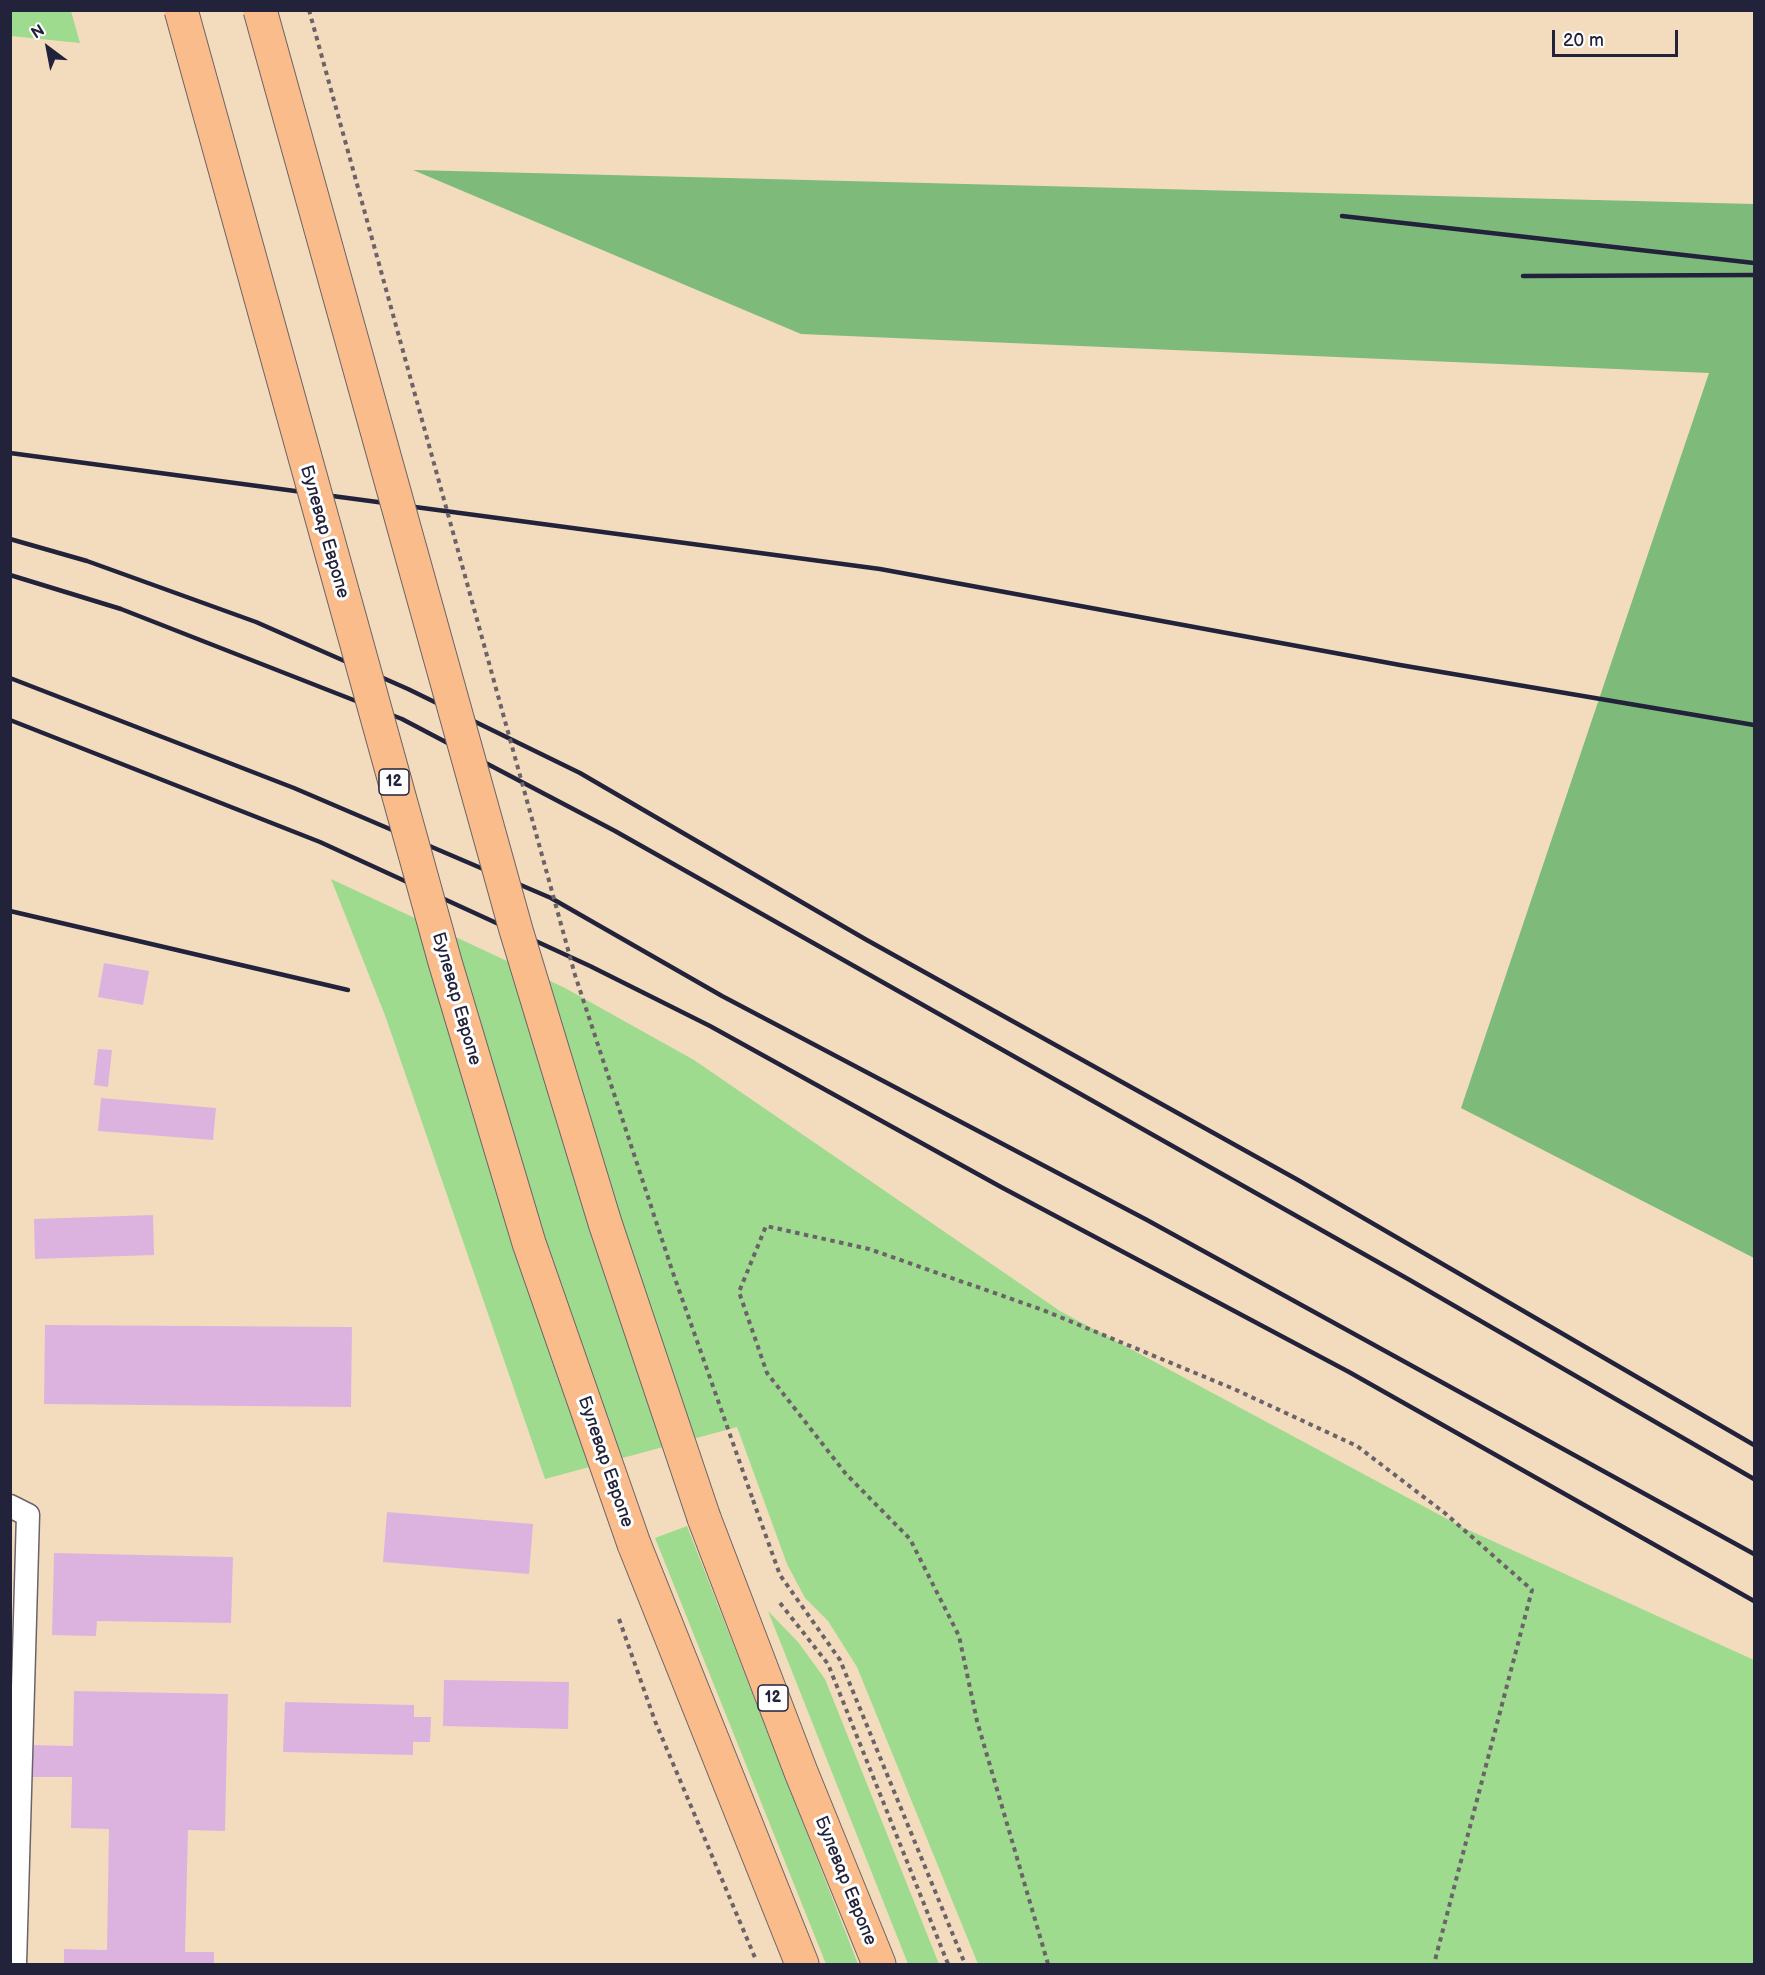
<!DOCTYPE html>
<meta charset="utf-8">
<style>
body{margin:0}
#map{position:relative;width:1765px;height:1975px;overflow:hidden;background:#f3dcbe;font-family:"Balsamiq Sans",sans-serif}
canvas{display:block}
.frame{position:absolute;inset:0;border:12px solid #22223b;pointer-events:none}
.north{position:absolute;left:18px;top:18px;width:60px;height:60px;-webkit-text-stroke:4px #fff;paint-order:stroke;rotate:328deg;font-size:16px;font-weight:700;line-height:24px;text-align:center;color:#22223b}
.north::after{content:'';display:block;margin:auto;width:21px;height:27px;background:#22223b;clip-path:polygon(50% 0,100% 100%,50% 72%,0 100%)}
.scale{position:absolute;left:1552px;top:30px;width:126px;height:27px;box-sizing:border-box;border:3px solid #22223b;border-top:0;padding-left:8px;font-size:18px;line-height:21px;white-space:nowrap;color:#22223b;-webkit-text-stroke:4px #fff;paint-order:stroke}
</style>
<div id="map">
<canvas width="1765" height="1975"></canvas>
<div class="frame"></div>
<div class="north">N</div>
<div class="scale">20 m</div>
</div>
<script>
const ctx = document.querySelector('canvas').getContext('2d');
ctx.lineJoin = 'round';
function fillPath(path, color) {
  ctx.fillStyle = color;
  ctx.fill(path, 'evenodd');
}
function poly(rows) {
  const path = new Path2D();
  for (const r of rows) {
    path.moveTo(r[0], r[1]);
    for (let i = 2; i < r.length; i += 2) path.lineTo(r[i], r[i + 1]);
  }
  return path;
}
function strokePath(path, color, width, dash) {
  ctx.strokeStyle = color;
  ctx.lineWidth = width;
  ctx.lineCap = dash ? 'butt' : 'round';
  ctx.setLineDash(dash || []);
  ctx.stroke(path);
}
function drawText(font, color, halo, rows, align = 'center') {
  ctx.font = font + ' "Balsamiq Sans",sans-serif';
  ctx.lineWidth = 6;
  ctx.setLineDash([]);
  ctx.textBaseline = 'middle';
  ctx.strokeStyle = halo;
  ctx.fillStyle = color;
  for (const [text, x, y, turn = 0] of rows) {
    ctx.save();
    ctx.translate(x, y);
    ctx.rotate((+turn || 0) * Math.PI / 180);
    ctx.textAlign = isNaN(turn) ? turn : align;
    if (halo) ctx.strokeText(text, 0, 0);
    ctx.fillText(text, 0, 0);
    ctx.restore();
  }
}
fillPath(poly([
 [10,11,71,11,80,43,11,36],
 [331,879,565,988,694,1060,1060,1311,1464,1528,1754,1660,1754,1964,978,1964,857,1667,828,1621,805,1598,787,1564,737,1427,545,1479,386,1018],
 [687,1526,858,1964,826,1964,655,1538],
 [768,1611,798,1642,825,1679,939,1964,908,1964]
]), '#9edb8f');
fillPath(poly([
 [413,170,1754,204,1754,1258,1461,1108,1709,373,801,334]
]), '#7ebb7a');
fillPath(poly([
 [104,963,149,971,143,1005,98,997],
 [98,1049,112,1050,108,1087,94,1085],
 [101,1098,216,1108,213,1140,98,1131],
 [153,1215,154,1255,35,1259,34,1219],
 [45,1325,352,1327,351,1407,44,1404],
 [387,1512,533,1524,529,1574,383,1562],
 [54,1553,233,1557,231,1623,97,1621,96,1636,52,1635],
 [444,1680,569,1682,568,1729,443,1726],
 [74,1691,228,1694,225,1831,188,1830,185,1952,214,1952,214,1964,64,1964,64,1949,107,1950,109,1829,71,1828,72,1777,27,1777,27,1745,73,1746],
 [285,1702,414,1705,414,1717,431,1717,430,1742,413,1742,413,1755,283,1752]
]), '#dcb3df');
const lane = poly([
 [10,1506,28,1515,15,1964]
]);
const primary = poly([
 [704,1518,801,1772,879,1964],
 [634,1544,802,1964]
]);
strokePath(lane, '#6b6369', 25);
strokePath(primary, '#6b6369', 35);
strokePath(poly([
 [753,1500,780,1575,840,1660,965,1964],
 [780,1603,828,1664,948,1964],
 [619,1619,655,1721,756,1960],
 [1048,1964,977,1721,959,1636,910,1539,846,1474,767,1373,739,1292,766,1226,869,1249,1043,1310,1234,1389,1357,1446,1446,1514,1532,1590,1434,1964]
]), '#6b6369', 4, [4.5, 4.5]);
strokePath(lane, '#fff', 22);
strokePath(primary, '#f9bc8a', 33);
strokePath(poly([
 [1342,216,1754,263],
 [1523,276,1754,275],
 [10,453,880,569,1400,665,1754,725],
 [10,539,87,561,256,622,408,689,580,773,865,939,1298,1180,1754,1445],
 [10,575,121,609,402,719,615,831,1408,1279,1754,1479],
 [10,678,294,788,551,898,722,996,1147,1220,1754,1554],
 [10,720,320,842,590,966,710,1026,1001,1187,1349,1372,1754,1601],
 [10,911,348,990]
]), '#22223b', 4.5);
const primaryBridge = poly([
 [181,10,445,962,529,1243,634,1544],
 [260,10,516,930,605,1223,704,1518]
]);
strokePath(primaryBridge, '#6b6369', 35, []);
strokePath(poly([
 [309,10,575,975,672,1270,753,1500]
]), '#6b6369', 4, [4.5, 4.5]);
strokePath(primaryBridge, '#f9bc8a', 33);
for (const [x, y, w] of [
 [394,782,30],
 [773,1698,30]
]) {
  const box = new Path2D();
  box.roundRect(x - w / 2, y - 13, w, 26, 4.5);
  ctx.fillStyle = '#fff';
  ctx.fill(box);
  strokePath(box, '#22223b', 1.5);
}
drawText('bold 16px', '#22223b', null, [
 ["12",394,782],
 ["12",773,1698]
]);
drawText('18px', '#22223b', '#fff', [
 ["Булевар Европе",324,532,74],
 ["Булевар Европе",456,999,74],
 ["Булевар Европе",605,1462,71],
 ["Булевар Европе",845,1881,68]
]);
</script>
